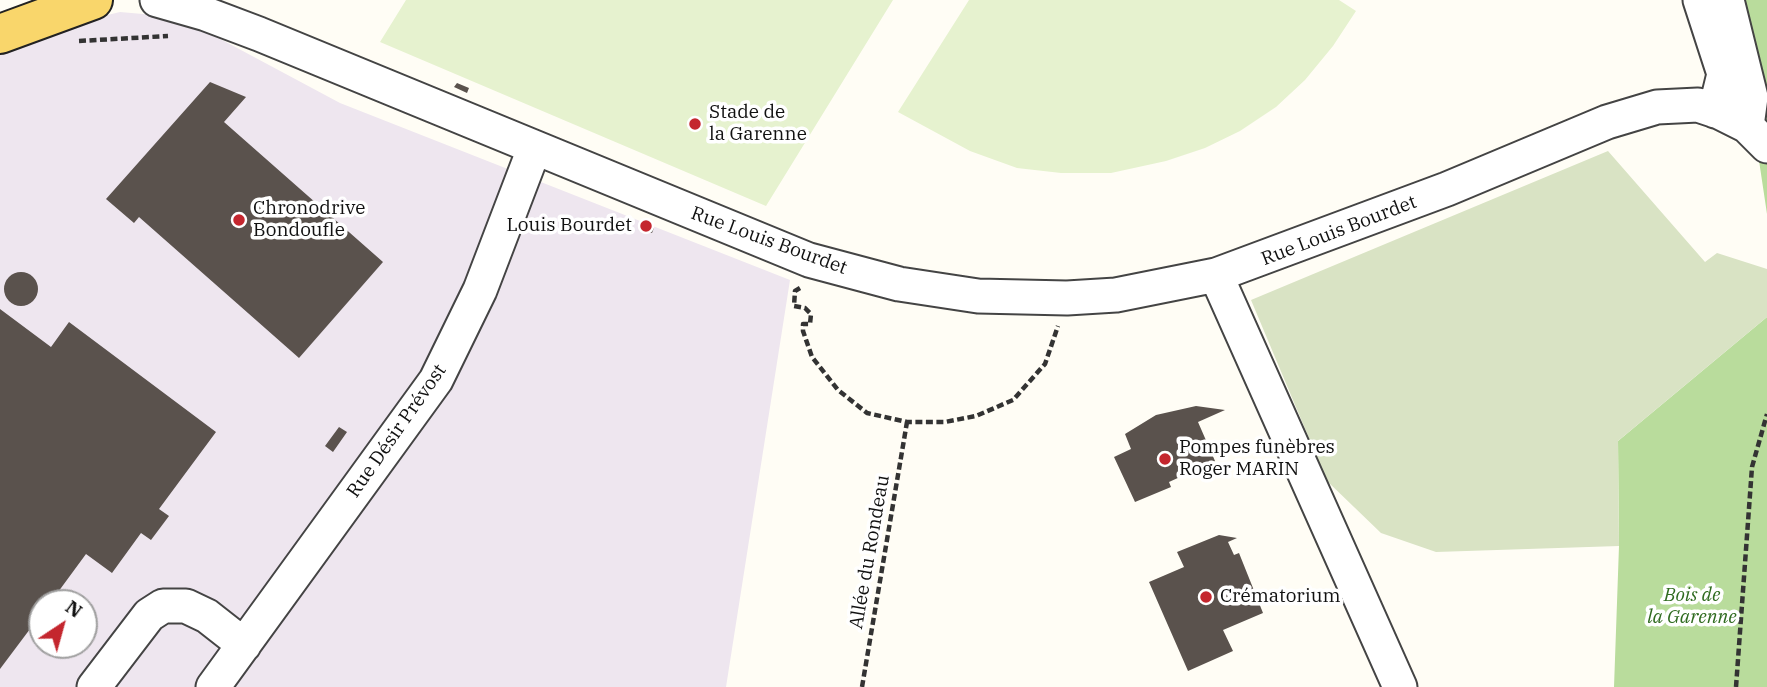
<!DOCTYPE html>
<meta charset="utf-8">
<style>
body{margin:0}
#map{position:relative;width:1767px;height:687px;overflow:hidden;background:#fffdf5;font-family:"IBM Plex Serif",serif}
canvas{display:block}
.north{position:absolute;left:28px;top:589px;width:70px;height:70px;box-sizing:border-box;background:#fff;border:2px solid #a0a0a0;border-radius:50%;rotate:36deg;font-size:19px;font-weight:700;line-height:28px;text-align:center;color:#111}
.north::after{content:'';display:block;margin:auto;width:24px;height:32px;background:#c4262e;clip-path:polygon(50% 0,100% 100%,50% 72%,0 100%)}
</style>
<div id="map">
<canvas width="1767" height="687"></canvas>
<div class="north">N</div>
</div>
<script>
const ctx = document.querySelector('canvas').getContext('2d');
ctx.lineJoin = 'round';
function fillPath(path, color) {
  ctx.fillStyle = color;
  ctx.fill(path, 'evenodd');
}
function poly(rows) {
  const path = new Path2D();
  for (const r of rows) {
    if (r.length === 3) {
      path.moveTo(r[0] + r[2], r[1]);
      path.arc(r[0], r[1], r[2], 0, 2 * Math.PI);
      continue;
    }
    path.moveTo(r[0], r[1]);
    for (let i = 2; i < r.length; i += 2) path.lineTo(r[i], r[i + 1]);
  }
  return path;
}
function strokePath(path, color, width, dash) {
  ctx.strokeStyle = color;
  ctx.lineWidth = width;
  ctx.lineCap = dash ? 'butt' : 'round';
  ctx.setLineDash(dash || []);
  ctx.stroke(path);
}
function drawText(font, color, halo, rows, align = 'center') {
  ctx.font = font + ' "IBM Plex Serif",serif';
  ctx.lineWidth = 7;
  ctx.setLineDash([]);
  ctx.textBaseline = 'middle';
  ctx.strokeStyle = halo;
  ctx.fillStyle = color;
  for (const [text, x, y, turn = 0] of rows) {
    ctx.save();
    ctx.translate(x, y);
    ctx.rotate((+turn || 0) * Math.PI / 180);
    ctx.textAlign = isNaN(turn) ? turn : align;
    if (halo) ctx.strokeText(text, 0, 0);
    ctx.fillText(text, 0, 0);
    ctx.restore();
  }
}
fillPath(poly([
 [120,12,154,15,211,34,340,103,790,280,726,687,0,687,0,54,91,19],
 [42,603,84,603,84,645,42,645]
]), '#eee6ef');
fillPath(poly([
 [1735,0,1767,0,1767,214],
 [1767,317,1767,687,1614,687,1619,546,1618,441]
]), '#b9dc9c');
fillPath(poly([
 [1608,151,1705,262,1717,253,1767,269,1767,317,1618,441,1619,546,1436,552,1381,533,1327,481,1251,300]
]), '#d9e3c4');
fillPath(poly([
 [406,0,893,0,766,206,380,42],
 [969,0,1339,0,1356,11,1333,46,1305,80,1276,107,1240,131,1205,148,1166,161,1111,173,1061,173,1017,168,970,151,898,112]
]), '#e6f2cf');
fillPath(poly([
 [210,82,246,97,224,122,383,262,299,358,139,217,134,223,106,199],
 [457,83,469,88,467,93,454,87],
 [641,224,654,228,652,233,639,228],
 [21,289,17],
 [0,309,51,347,69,322,216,432,159,509,169,516,151,540,141,533,112,573,86,554,50,603,42,603,42,613,0,669],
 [1196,406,1225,410,1198,422,1215,461,1169,482,1171,487,1135,502,1114,457,1131,449,1125,434,1156,415],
 [339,427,347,432,333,452,325,446],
 [1219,535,1237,538,1228,542,1234,555,1239,553,1263,613,1223,630,1233,651,1188,671,1149,582,1184,567,1177,552]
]), '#5a524d');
const minor = poly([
 [157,0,206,14,259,34,809,260,899,284,978,296,1067,298,1116,295,1216,275,1447,189,1607,122,1657,107,1698,105,1719,112,1747,126,1767,146],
 [1700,0,1724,74,1715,111],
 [1727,0,1751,97,1747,126],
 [1216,275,1400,687],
 [94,687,149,615,163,606,186,606,207,616,244,645],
 [213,687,436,380,480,290,534,149]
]);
const major = poly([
 [0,34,93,0]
]);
strokePath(minor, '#444', 37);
strokePath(major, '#222', 42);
strokePath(poly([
 [79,41,168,36],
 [800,288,795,291,794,306,805,308,811,314,810,324,803,324,803,331,812,357,838,390,867,413,907,422,945,422,976,416,1013,400,1045,364,1058,326],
 [862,687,907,422],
 [1736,687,1752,467,1767,414]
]), '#333', 4.5, [7, 3.5]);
strokePath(minor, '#fff', 33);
strokePath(major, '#f9d66b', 38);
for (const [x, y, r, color] of [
 [695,124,7,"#c4262e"],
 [239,220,7,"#c4262e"],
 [646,226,7,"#c4262e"],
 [1165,459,7,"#c4262e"],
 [1206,597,7,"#c4262e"]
]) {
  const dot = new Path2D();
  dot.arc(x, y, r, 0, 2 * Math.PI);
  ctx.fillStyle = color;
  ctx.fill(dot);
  strokePath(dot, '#fff', 2.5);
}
drawText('19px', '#111', '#fff', [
 ["Stade de",709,113],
 ["la Garenne",709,135],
 ["Chronodrive",253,209],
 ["Bondoufle",253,231],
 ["Louis Bourdet",632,226,"right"],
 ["Pompes funèbres",1179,448],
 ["Roger MARIN",1179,470],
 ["Crématorium",1220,597]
], 'left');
drawText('19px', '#111', '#fff', [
 ["Rue Louis Bourdet",1339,231,-21],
 ["Rue Louis Bourdet",769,241,20],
 ["Rue Désir Prévost",397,431,-55],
 ["Allée du Rondeau",870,552,-80]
]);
drawText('italic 19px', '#2f6b1f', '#fff', [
 ["Bois de",1692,596],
 ["la Garenne",1692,618]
]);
</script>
